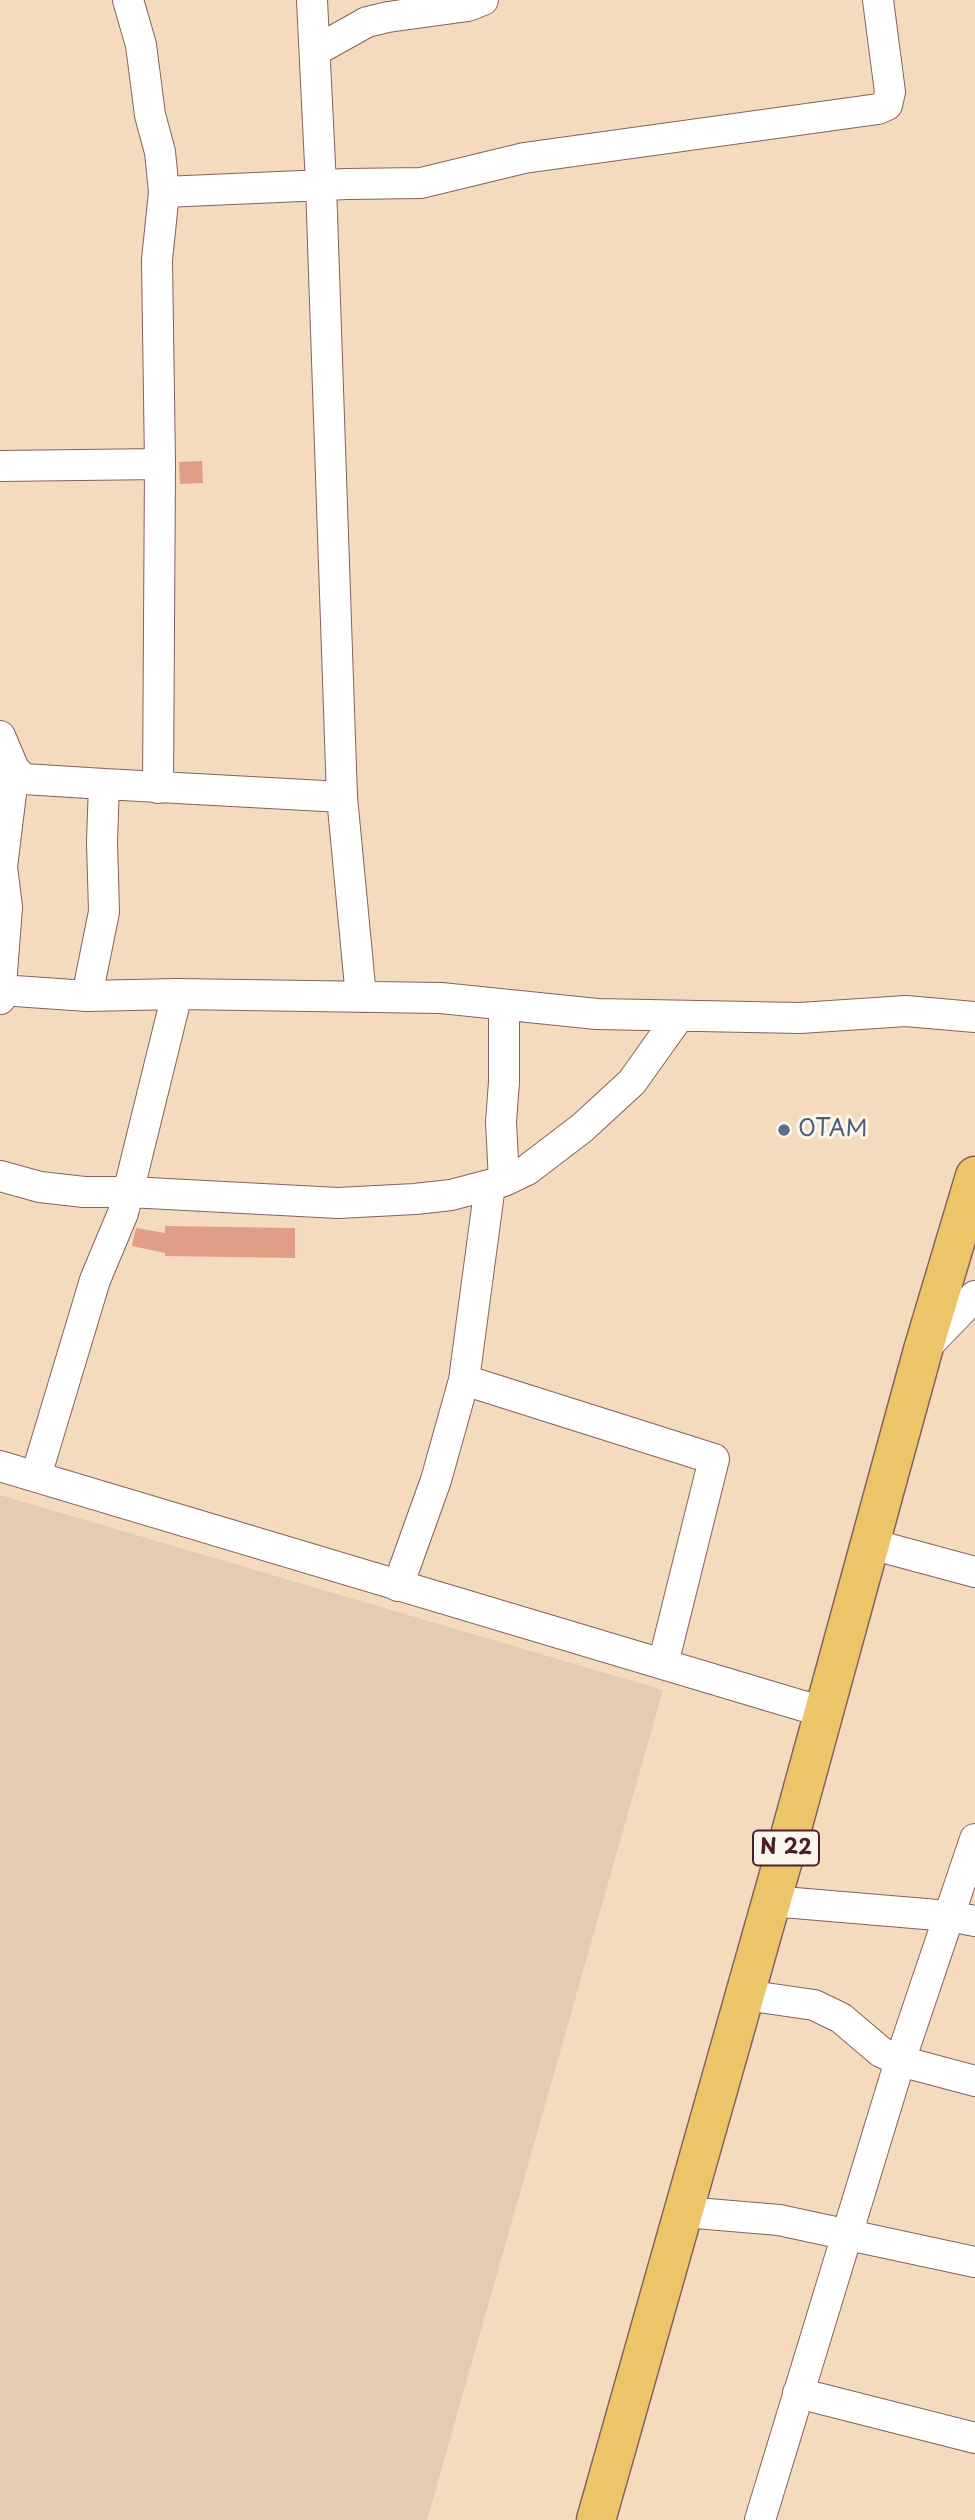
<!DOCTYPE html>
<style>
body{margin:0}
canvas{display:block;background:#f4dbbe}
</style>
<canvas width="975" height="2520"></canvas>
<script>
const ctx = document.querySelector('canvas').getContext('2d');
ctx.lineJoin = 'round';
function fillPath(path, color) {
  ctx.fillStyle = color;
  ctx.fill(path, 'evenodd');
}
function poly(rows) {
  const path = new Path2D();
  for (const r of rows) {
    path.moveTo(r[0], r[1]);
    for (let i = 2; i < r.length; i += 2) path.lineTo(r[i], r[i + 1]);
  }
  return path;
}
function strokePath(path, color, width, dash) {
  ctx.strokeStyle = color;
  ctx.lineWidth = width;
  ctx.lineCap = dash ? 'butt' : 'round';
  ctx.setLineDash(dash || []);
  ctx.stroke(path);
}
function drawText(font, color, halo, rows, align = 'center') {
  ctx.font = font + ' "Playpen Sans",sans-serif';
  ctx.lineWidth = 6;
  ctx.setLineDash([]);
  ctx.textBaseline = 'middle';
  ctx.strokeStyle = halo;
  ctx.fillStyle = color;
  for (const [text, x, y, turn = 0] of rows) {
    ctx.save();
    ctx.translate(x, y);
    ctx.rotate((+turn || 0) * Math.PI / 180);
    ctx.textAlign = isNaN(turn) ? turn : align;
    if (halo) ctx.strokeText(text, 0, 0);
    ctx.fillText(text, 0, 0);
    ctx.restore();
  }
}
fillPath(poly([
 [0,1495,663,1690,427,2520,0,2520]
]), '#e4cbb2');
fillPath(poly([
 [202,461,203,483,180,484,179,462],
 [165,1226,295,1228,295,1258,165,1256,165,1253,132,1246,136,1228,165,1233]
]), '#e29d86');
const minor = poly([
 [128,0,141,45,150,115,160,152,164,192],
 [315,51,367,22,388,17,468,6,483,0],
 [0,466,160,464],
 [0,736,14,769,24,779,104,784,102,842,104,912,87,996],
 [104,784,342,797,321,185,312,0],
 [158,788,160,464,157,260,164,192,347,184,421,183,524,158,878,109,887,105,890,92,878,0],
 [342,797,361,997],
 [0,990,87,996,177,994,441,998,597,1014,800,1018,906,1011,975,1017],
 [0,999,7,907,2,867,14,769],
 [0,1176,40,1187,84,1192,129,1192,338,1203,415,1199,451,1195,504,1181,527,1170,582,1128,632,1082,679,1016],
 [504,1181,501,1122,504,1082,504,1005],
 [924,1349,975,1296],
 [464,1380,714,1459,663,1664],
 [0,1466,823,1712],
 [36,1476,95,1280,123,1213,177,994],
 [871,1544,975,1572],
 [398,1586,436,1480,464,1380,490,1185],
 [771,1901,949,1916,975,1921],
 [745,1995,814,2005,841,2018,881,2052,900,2061,975,2081],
 [684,2212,779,2220,975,2262],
 [798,2393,975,2438],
 [760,2520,900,2061,975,1839]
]);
const major = poly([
 [596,2520,791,1832,923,1350,975,1176]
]);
strokePath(minor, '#86615e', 32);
strokePath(major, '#86615e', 41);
strokePath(minor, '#fff', 30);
strokePath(major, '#edc569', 38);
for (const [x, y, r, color] of [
 [784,1130,7,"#5c6f8a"]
]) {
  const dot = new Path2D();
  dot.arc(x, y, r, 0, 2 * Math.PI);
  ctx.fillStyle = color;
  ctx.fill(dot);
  strokePath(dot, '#fbf7ec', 2.5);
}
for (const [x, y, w] of [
 [786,1848,66]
]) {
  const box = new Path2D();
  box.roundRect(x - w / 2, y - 17.5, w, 35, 5);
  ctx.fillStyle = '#fbf7ec';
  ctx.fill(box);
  strokePath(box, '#4a1f2b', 2);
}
drawText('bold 21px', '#4a1f2b', null, [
 ["N 22",786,1848]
]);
drawText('23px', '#4e5e75', '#fbf7ec', [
 ["OTAM",798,1130]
], 'left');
</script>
